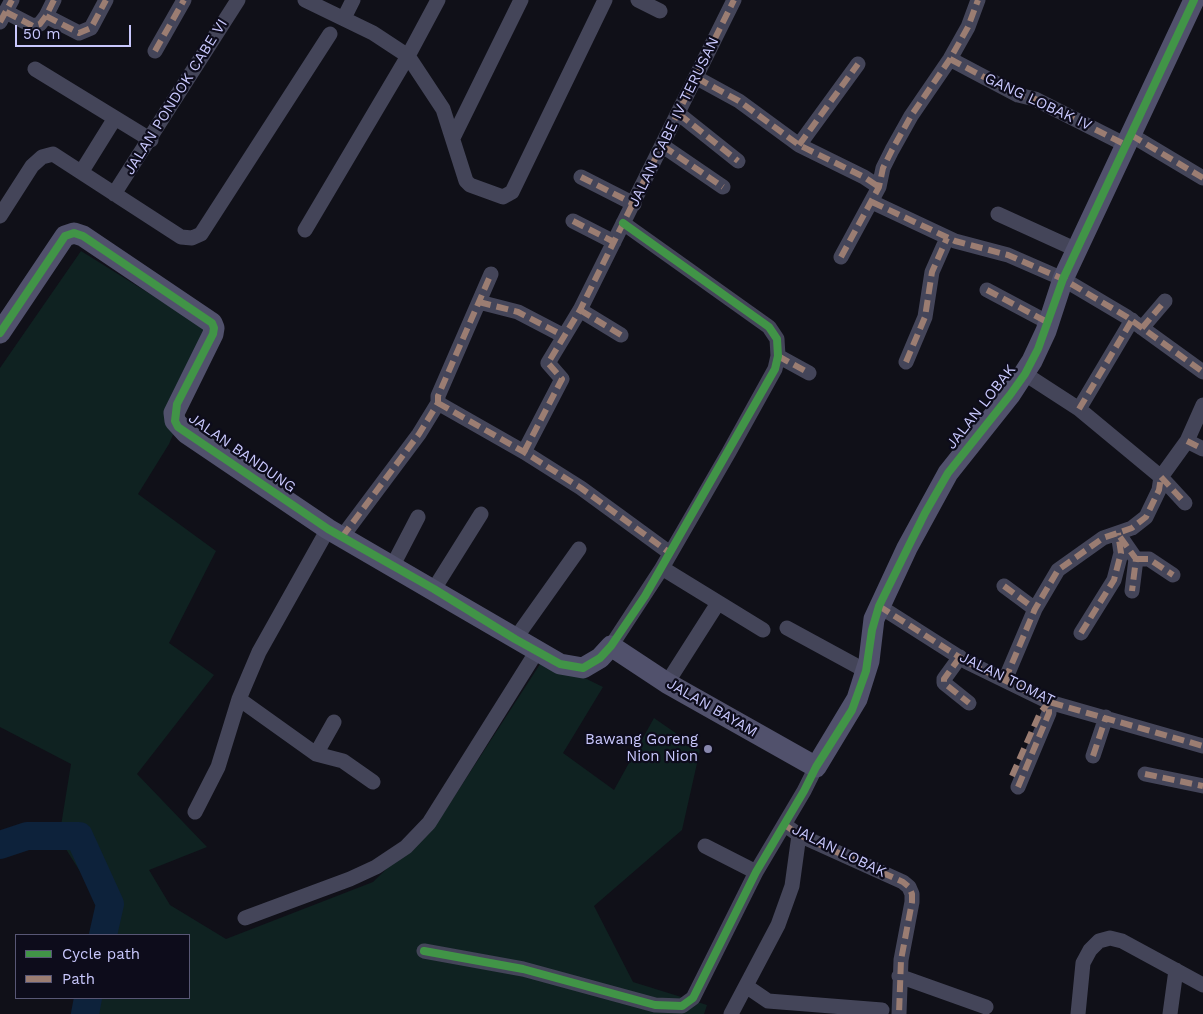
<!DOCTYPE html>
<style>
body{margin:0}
#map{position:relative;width:1203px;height:1014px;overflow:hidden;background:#101018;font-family:"Work Sans",sans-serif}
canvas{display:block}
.legend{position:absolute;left:15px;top:934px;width:175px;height:65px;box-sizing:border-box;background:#0d0c1b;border:1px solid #585775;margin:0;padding:6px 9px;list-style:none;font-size:15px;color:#c9c8fd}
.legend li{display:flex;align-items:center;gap:10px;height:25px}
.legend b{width:25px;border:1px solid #585775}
.scale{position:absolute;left:15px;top:25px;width:116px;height:22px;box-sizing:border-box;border:2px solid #c9c8fd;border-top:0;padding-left:6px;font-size:15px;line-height:18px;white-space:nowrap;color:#c9c8fd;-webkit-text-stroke:4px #0d0c1b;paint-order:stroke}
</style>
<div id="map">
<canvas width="1203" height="1014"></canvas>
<ul class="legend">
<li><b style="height:6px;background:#419447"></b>Cycle path</li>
<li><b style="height:6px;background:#9b7d72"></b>Path</li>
</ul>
<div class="scale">50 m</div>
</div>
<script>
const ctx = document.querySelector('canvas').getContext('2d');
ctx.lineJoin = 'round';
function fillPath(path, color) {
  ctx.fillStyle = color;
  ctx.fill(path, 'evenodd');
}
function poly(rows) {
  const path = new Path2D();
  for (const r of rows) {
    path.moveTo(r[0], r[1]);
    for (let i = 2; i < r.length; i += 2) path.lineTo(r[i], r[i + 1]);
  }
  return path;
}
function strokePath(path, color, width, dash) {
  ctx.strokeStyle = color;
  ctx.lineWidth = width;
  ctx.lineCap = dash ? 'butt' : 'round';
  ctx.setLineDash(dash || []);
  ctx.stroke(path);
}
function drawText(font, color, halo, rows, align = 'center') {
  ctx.font = font + ' "Work Sans",sans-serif';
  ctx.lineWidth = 4.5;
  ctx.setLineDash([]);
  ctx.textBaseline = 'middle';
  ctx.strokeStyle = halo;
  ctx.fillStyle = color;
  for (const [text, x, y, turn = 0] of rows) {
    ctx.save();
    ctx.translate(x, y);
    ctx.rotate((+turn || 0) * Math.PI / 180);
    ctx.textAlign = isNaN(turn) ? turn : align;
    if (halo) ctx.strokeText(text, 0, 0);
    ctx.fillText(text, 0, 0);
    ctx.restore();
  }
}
fillPath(poly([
 [81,251,216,335,169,444,138,494,216,551,169,643,214,675,137,774,207,847,149,870,170,905,226,939,373,882,443,814,544,658,603,687,563,753,614,790,654,718,700,750,682,830,594,906,633,982,707,1005,704,1014,83,1014,86,998,189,998,189,935,98,935,103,908,59,838,71,764,0,727,0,368]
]), '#0f2221');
strokePath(poly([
 [0,845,27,836,79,836,110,904,103,935],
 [85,1014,88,998]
]), '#0d223b', 28);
strokePath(poly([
 [54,0,46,16,79,33,91,28,106,0],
 [305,0,373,33,408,56,443,109,466,181,470,185,503,197,512,192,605,0],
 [638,0,660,11],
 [6,12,33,26,40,24,46,16],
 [344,18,353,0],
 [0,22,12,0],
 [155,51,184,0],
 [950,59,1018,95,1035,99,1126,145],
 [35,69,151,140],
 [697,78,739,101,799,145,864,177,879,187],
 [679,114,738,161],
 [1131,135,1203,178],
 [453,138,521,0],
 [799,145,858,64],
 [663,146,723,187],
 [82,171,115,118],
 [581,177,634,204],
 [114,194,238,0],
 [872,202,955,241,1008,255,1063,279,1127,317,1203,372],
 [998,214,1077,250],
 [0,216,32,166,42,157,53,154,181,237,192,238,201,234,330,34],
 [573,221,614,242],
 [305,230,408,56,438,0],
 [841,257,879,187,883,168,892,150,911,116,950,59,968,27,978,0],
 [987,290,1049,323],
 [479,302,518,312,564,336],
 [580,310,621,335],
 [1142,328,1165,301],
 [778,356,809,373],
 [906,362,925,317,932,272,947,238],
 [1025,374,1079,409,1161,477,1185,503],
 [438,403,524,452,581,488,670,553],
 [1079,409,1132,320],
 [1187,441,1203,449],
 [524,452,562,379,548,363,580,310,734,0],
 [1120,536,1136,559,1132,591],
 [342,537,419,434,438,403,438,396,491,274],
 [1136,559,1149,559,1173,575],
 [393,565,418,517],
 [662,568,763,630],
 [1004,586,1035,609],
 [434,589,481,514],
 [879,606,967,662,1049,702,1203,746],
 [787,628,866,671],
 [1081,633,1114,580,1121,553,1118,533],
 [515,639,579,549],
 [611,646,662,568,729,452,775,369,778,356,777,339,769,327,623,223],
 [960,657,944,679,944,683,969,703],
 [1005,680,1035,609,1058,570,1103,538,1132,528,1146,517,1159,490,1161,477,1187,441,1203,405],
 [667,683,718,603],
 [239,699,316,754],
 [334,722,316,754,343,761,373,782],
 [1093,756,1106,717],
 [1145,774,1203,786],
 [1018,787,1049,713,1049,702],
 [195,812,218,767,239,699,259,652,328,529],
 [785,825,799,835,903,882,909,887,912,894,912,902,901,960,899,1014],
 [705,846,756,872],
 [245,918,350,879,376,867,406,847,429,823,537,651],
 [424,951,523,969,655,1005,682,1006,693,998,756,872,804,791,816,767],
 [899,976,986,1007],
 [746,986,768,1001,882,1010],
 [731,1014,778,925,792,886,799,835],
 [1078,1014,1083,963,1090,950,1099,941,1110,938,1122,941,1203,985],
 [1170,1014,1176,970]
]), '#444559', 15);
strokePath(poly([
 [0,333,65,236,74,233,83,236,212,323,214,328,213,334,174,413,175,421,186,433,328,529,560,664,583,668,600,658,611,646,667,683,816,767,857,699,869,661,874,619,907,548,948,473,1010,395,1032,361,1046,331,1063,279,1194,0]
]), '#51516c', 21);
strokePath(poly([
 [54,0,46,16,79,33,91,28,106,0],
 [6,12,33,26,40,24,46,16],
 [0,22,12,0],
 [155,51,184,0],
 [950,59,1018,95,1035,99,1126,145],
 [697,78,739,101,799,145,864,177,879,187],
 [679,114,738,161],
 [1131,135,1203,178],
 [799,145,858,64],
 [663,146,723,187],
 [581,177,634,204],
 [872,202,955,241,1008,255,1063,279,1127,317,1203,372],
 [573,221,614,242],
 [841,257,879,187,883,168,892,150,911,116,950,59,968,27,978,0],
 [987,290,1049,323],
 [479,302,518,312,564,336],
 [580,310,621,335],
 [1142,328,1165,301],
 [778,356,809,373],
 [906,362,925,317,932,272,947,238],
 [438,403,524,452,581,488,670,553],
 [1079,409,1132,320],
 [1187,441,1203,449],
 [524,452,562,379,548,363,580,310,734,0],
 [1161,477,1185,503],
 [342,537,419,434,438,403,438,396,491,274],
 [1120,537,1136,559,1132,591],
 [1136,559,1149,559,1173,575],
 [1004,586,1035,609],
 [879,606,967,662,1049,702,1203,746],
 [1081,633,1114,580,1121,553,1118,533],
 [960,657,944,679,944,683,969,703],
 [1005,680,1035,609,1058,570,1103,538,1132,528,1146,517,1159,490,1161,477],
 [1093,756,1106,717],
 [1145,774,1203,786],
 [1012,776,1040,713,1049,702],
 [1018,787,1049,713,1049,702],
 [785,825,799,835,903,882,909,887,912,894,912,902,901,960,899,1014]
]), '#9b7d72', 6, [12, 6]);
strokePath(poly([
 [0,333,65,236,74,233,83,236,212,323,214,328,213,334,177,404,175,421,178,427,328,529,434,589,515,639,560,664,583,668,600,658,611,646,645,596,775,369,778,356,777,339,769,327,623,223],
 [424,951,523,969,655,1005,682,1006,693,998,756,872,804,791,816,767,852,710,866,671,872,630,879,606,925,513,948,473,1010,395,1025,374,1038,349,1063,279,1194,0]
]), '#419447', 8);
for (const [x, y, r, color] of [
 [708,749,5,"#8888ad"]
]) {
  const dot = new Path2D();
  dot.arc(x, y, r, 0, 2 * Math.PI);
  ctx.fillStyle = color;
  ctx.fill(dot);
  strokePath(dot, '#0d0c1b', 2);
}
drawText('15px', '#c9c8fd', '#0d0c1b', [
 ["JALAN PONDOK CABE VI",176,97,-58],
 ["GANG LOBAK IV",1038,102,25],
 ["JALAN CABE IV TERUSAN",674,122,-64],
 ["JALAN LOBAK",981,407,-52],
 ["JALAN BANDUNG",242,453,35],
 ["JALAN TOMAT",1007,679,26],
 ["JALAN BAYAM",712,708,30],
 ["JALAN LOBAK",839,851,26]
]);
drawText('15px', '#c9c8fd', '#0d0c1b', [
 ["Bawang Goreng",698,740],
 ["Nion Nion",698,757]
], 'right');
</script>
